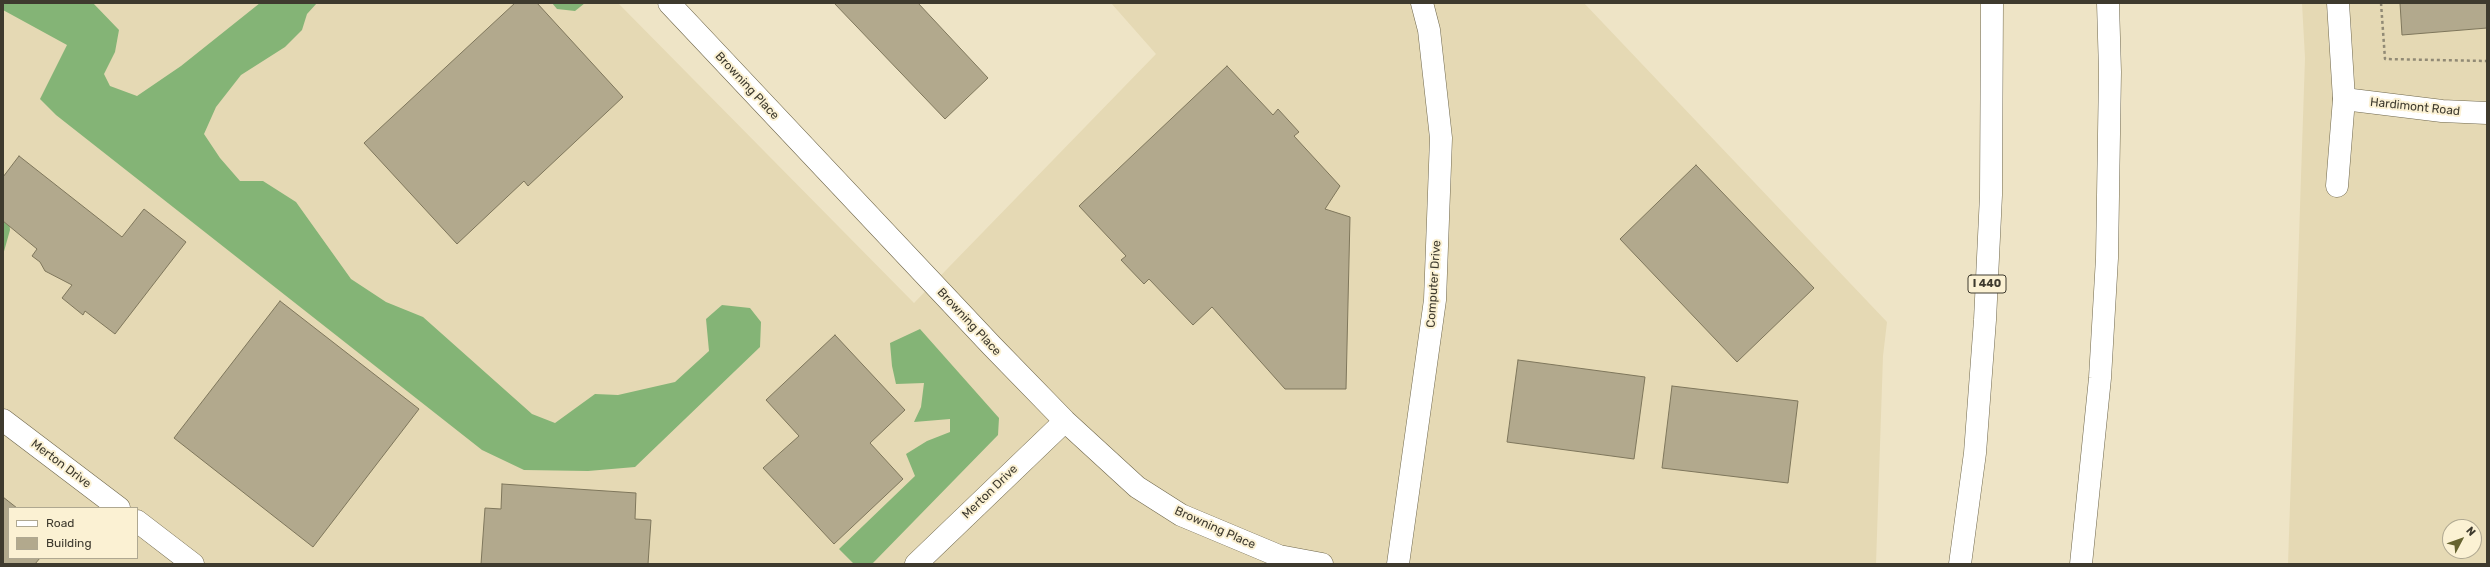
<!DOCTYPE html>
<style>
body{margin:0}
#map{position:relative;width:2490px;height:567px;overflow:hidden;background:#eee4c6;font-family:Rubik,sans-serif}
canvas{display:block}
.frame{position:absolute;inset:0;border:4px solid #3e3a2e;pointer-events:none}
.legend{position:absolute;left:8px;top:507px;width:130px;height:52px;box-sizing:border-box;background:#fbf1d3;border:1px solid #afa891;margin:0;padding:5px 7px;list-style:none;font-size:12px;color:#3e3a2e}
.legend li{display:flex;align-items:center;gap:8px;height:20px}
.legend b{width:20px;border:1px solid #afa891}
.north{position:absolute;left:2442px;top:519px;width:40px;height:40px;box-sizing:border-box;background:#fbf1d3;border:1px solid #afa891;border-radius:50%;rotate:49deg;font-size:11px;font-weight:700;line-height:16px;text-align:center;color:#3e3a2e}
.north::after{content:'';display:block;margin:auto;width:14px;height:18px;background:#666330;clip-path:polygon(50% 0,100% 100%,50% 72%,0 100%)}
</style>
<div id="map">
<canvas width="2490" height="567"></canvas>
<div class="frame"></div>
<ul class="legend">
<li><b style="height:5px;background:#fff"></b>Road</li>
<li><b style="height:11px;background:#b2a98d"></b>Building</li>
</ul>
<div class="north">N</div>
</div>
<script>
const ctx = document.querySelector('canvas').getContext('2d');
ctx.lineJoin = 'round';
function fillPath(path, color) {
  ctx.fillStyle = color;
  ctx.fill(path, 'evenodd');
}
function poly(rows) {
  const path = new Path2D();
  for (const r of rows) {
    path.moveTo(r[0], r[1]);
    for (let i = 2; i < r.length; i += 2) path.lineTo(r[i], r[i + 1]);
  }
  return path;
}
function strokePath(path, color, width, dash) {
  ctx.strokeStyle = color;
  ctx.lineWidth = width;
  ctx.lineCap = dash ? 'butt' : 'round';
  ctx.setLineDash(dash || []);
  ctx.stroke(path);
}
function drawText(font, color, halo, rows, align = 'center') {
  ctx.font = font + ' Rubik,sans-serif';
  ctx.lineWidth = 4;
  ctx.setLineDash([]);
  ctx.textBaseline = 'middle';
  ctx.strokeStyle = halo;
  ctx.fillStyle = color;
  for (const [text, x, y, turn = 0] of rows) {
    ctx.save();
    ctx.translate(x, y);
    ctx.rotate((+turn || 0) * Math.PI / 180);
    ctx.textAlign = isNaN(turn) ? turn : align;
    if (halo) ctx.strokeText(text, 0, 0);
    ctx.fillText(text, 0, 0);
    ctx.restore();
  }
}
fillPath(poly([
 [3,3,618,3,914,303,1156,54,1111,3,1584,3,1887,322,1883,356,1876,564,3,564],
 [9,508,137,508,137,558,9,558],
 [2302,3,2487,3,2487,564,2288,564,2305,58],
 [2450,527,2474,527,2474,551,2450,551]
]), '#e5d9b4');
fillPath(poly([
 [3,3,93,3,119,30,115,52,104,74,110,86,137,96,181,66,260,3,317,3,307,14,302,30,285,47,241,75,216,107,204,134,220,158,240,181,263,181,296,202,351,279,386,302,423,317,532,414,555,423,595,394,618,395,675,382,709,351,706,319,722,305,750,308,761,322,760,347,635,467,588,471,524,470,482,450,56,115,40,99,67,45,3,10],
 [552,3,585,3,575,11,557,9],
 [3,192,7,193,10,230,3,255],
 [920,329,999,418,998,435,872,564,854,564,839,549,915,476,906,454,927,441,950,432,950,419,914,422,921,407,924,383,896,384,892,366,890,343]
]), '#84b476');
const building = poly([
 [515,3,537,3,623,97,528,186,524,181,457,244,364,143,515,3],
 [834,3,918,3,988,78,945,119,834,3],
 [2400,3,2487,3,2487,28,2402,35,2400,3],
 [1227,66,1273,115,1278,109,1299,132,1294,136,1340,186,1325,209,1350,217,1346,389,1285,389,1212,307,1193,325,1149,279,1144,284,1121,260,1126,256,1079,206,1227,66],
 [19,156,122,237,144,209,186,242,115,334,85,311,83,315,62,298,72,285,45,271,40,262,32,256,37,249,3,221,3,177,19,156],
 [1696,165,1814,288,1737,362,1620,239,1696,165],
 [280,301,419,409,313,547,174,438,280,301],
 [835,335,905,410,870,443,903,479,834,544,763,468,799,436,766,400,835,335],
 [1518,360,1645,377,1634,459,1507,442,1518,360],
 [1672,386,1798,401,1788,483,1662,468,1672,386],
 [502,484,636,493,635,519,651,520,648,564,481,564,485,508,501,509,502,484],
 [3,497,17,508,9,508,9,558,40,558,35,564,3,564,3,497]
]);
fillPath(building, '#b2a98d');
strokePath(building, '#7f775c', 1);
const street = poly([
 [669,3,992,346,1065,421,1137,487,1181,515,1279,556,1322,564],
 [2337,186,2344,99,2338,3],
 [3,420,119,508],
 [137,521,193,564],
 [916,564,1065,421]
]);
const secondary = poly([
 [2344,99,2442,111,2487,113],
 [1398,564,1435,300,1441,138,1429,30,1422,3]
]);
const highway = poly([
 [1960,564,1975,453,1985,320,1991,195,1992,3],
 [2081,564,2100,378,2107,258,2110,72,2108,3]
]);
strokePath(street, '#6f674c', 23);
strokePath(secondary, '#6f674c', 23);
strokePath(highway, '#6f674c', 23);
strokePath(poly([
 [2381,3,2385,59,2487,61]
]), '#918a75', 2.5, [3, 3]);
strokePath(street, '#fff', 22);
strokePath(secondary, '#fff', 22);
strokePath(highway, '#fff', 22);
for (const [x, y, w] of [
 [1987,284,38]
]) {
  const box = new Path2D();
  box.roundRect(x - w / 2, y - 9, w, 18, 3);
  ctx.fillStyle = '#fbf1d3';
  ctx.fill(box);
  strokePath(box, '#3e3a2e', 1);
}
drawText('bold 11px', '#3e3a2e', null, [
 ["I 440",1987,284]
]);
drawText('12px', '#3e3a2e', '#fbf1d3', [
 ["Browning Place",747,86,47],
 ["Hardimont Road",2415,107,6],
 ["Computer Drive",1434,284,-86],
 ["Browning Place",969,322,47],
 ["Merton Drive",61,464,37],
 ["Merton Drive",990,492,-44],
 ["Browning Place",1215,528,24]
]);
</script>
